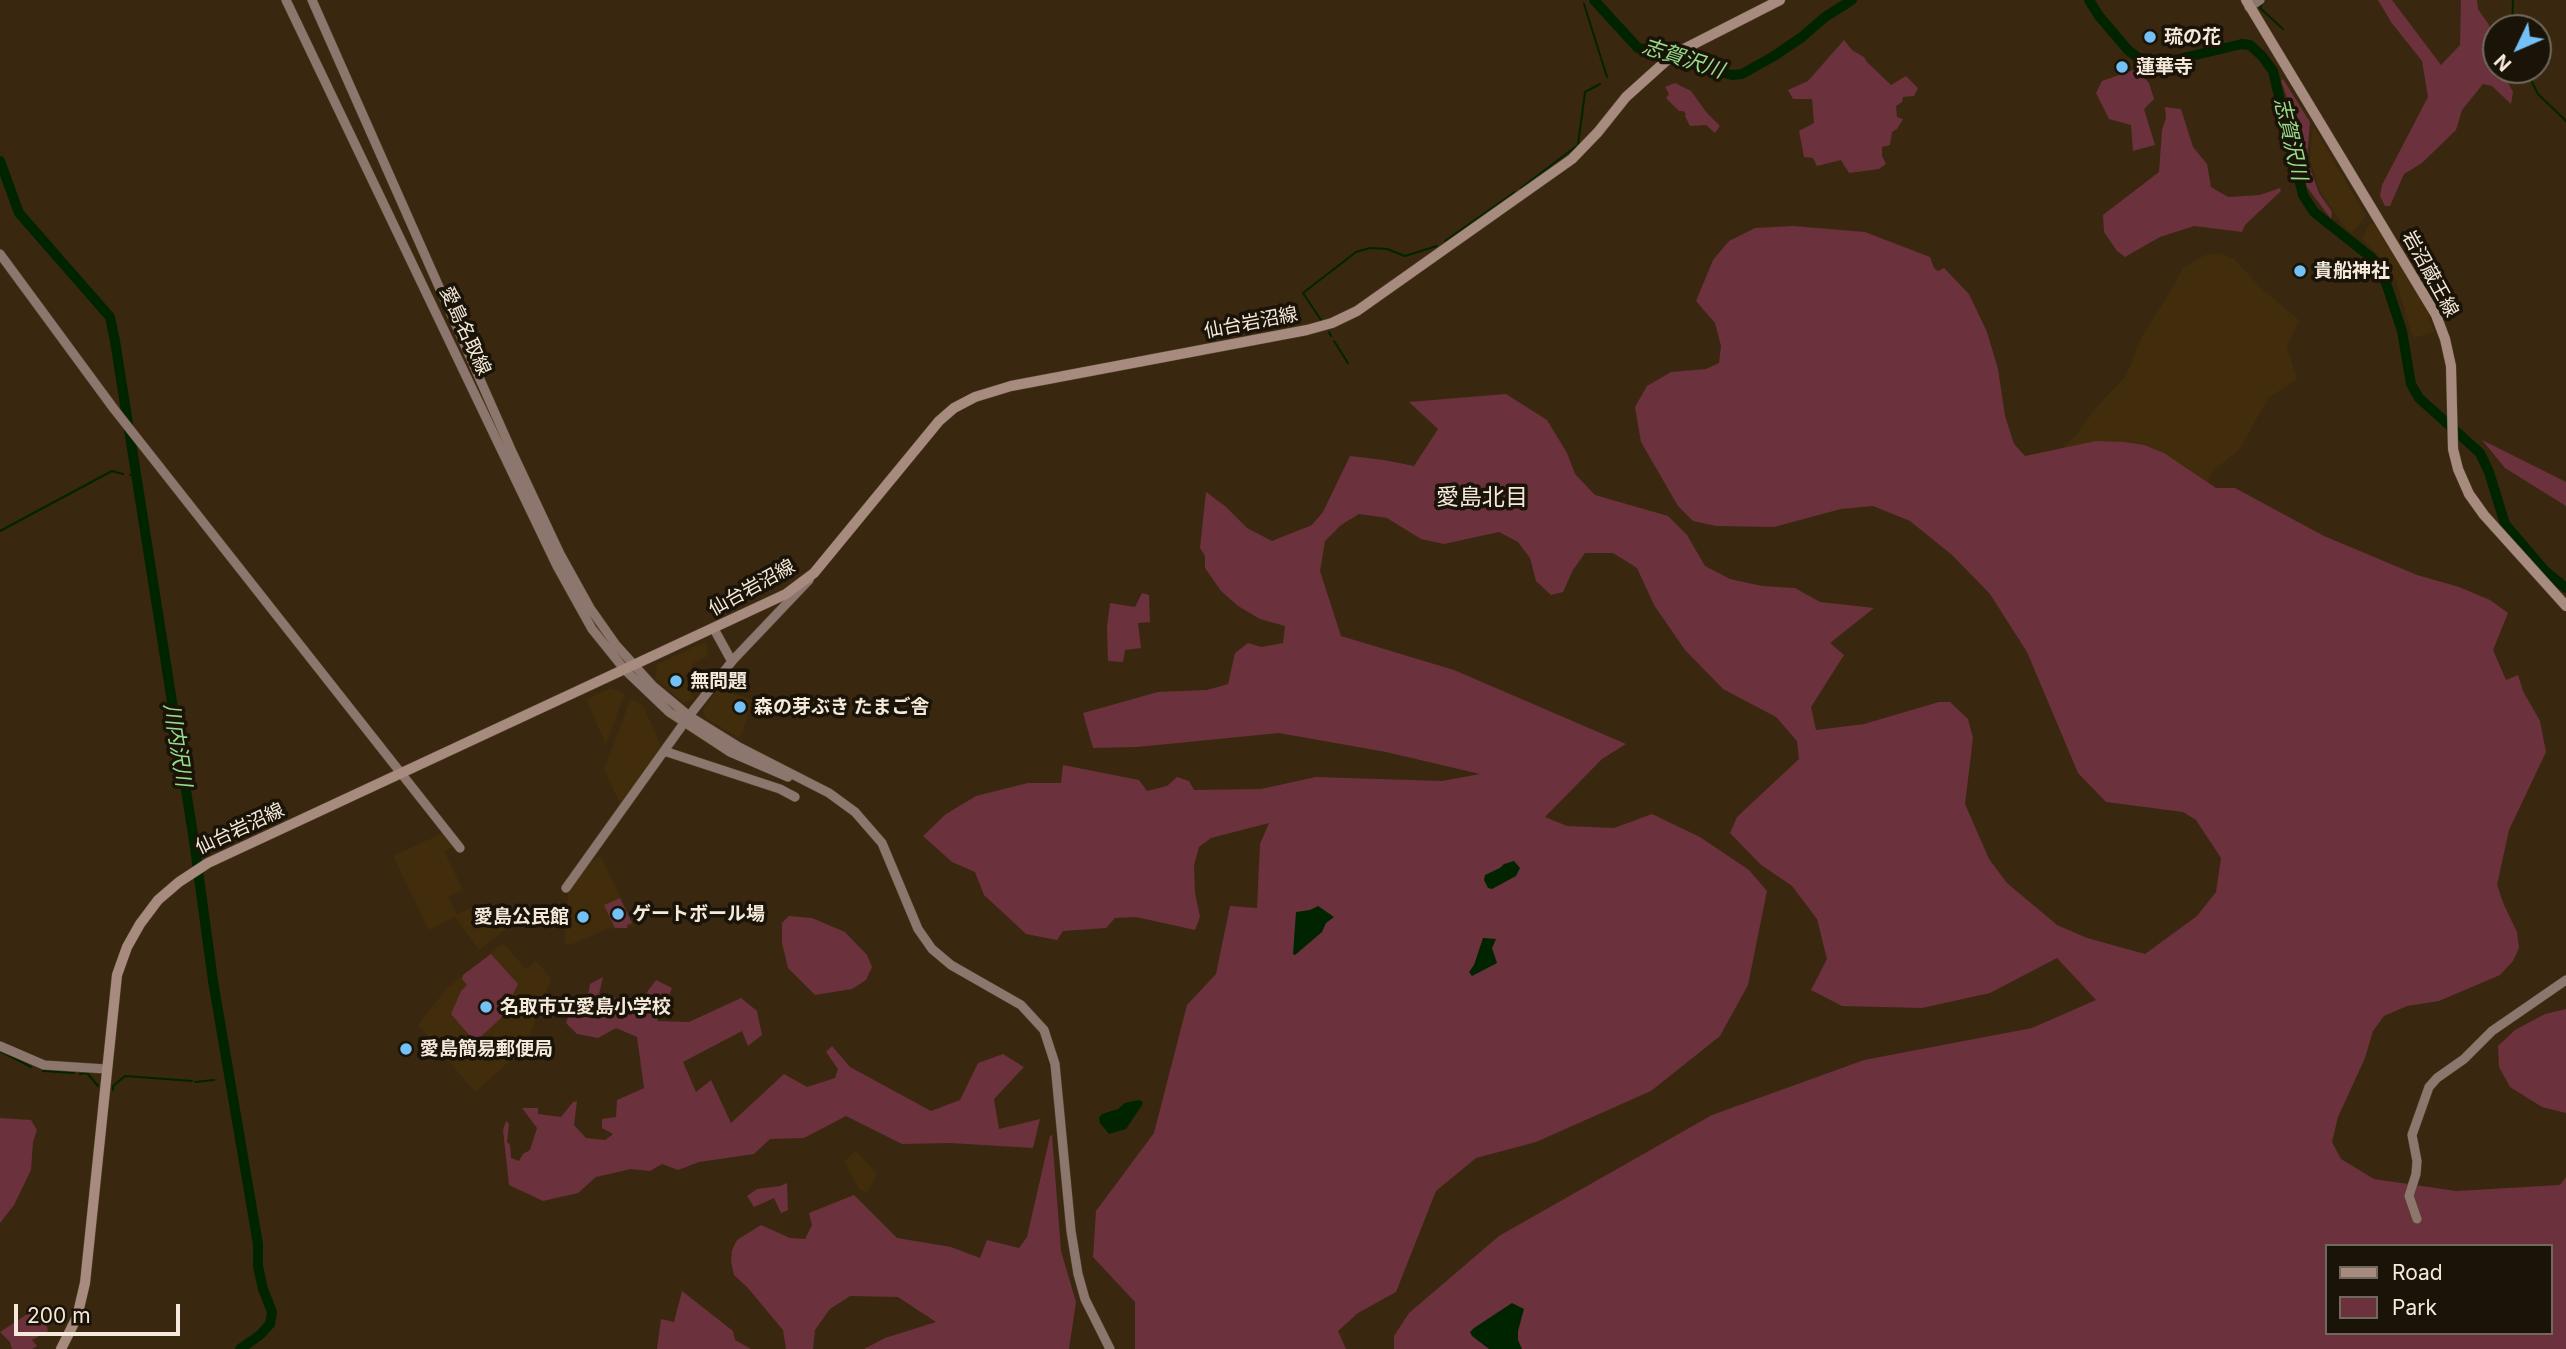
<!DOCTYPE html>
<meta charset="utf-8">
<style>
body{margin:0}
#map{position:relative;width:2566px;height:1349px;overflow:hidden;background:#39280f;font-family:Inter,sans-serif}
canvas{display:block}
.legend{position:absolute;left:2325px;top:1244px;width:228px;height:91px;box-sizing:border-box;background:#1a1308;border:2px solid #71695c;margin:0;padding:9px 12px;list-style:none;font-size:21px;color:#f4e9da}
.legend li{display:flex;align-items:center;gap:14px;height:35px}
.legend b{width:35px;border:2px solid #71695c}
.north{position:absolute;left:2482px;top:14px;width:70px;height:70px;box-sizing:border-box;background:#1a1308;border:2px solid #71695c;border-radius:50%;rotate:226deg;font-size:19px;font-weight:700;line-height:28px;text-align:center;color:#f4e9da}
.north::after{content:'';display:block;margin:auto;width:24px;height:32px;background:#73c1f6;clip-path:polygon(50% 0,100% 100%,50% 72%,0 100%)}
.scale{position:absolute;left:14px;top:1304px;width:166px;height:32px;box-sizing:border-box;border:4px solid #f4e9da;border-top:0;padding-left:9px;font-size:21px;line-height:24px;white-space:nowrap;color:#f4e9da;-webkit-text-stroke:5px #1a1308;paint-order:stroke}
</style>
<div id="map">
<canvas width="2566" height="1349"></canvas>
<ul class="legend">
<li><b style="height:9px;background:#a78b7f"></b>Road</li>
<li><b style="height:19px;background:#6b313c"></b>Park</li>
</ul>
<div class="north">N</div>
<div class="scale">200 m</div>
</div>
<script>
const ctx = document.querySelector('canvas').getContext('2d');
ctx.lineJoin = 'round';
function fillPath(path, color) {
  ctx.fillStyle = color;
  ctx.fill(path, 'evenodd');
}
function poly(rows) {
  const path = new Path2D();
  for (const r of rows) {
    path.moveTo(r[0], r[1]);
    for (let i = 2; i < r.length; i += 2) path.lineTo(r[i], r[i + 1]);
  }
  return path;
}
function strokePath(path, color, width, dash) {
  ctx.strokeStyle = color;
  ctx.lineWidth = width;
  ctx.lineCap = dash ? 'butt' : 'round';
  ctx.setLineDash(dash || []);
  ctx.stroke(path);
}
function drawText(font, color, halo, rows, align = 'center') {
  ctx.font = font + ' Inter,"Noto Sans JP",sans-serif';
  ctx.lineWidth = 7;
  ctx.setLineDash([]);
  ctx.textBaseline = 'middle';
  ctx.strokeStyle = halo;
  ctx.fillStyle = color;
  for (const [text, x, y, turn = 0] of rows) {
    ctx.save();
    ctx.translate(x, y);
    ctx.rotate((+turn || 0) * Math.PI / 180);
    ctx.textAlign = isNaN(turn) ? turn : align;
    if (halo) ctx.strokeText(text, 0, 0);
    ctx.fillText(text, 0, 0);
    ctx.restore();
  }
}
fillPath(poly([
 [2313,126,2366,216,2352,233,2343,225,2320,191,2310,159],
 [2370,223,2374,224,2425,306,2434,332,2413,338,2396,280,2384,262,2362,239],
 [2220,253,2234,259,2263,290,2299,320,2287,347,2297,379,2268,398,2240,449,2213,471,2203,491,2051,459,2076,435,2099,404,2126,376,2142,336,2172,289,2183,268,2205,255],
 [705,642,709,651,706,652,708,656,692,664,695,671,684,676,694,699,683,703,655,678,657,664],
 [722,684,729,692,753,700,740,738,706,718,703,709],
 [610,688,625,693,606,745,586,699],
 [631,698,643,706,661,746,620,803,604,770],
 [443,833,453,847,444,851,463,890,448,897,457,915,480,903,489,914,501,905,512,919,512,925,479,950,455,917,429,930,393,856],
 [601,856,634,927,607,929,570,945,564,943,568,893,592,860],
 [503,943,526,969,536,961,551,978,525,1048,475,1092,418,1025,446,989],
 [856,1151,877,1174,867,1193,859,1189,844,1161]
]), '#412d0b');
fillPath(poly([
 [2378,0,2392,0,2441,65,2460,45,2461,0,2477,0,2478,9,2489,25,2496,55,2496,70,2501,70,2513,92,2511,104,2492,86,2483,84,2462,110,2456,130,2422,163,2404,174,2390,206,2385,206,2380,196,2382,185,2428,97,2422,61,2391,22],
 [1844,40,1852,50,1864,57,1867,62,1891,85,1906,76,1918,88,1914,96,1903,97,1902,102,1896,106,1897,117,1903,119,1897,129,1892,132,1890,145,1882,147,1882,156,1886,164,1879,169,1849,173,1841,160,1817,166,1813,158,1804,157,1799,131,1814,123,1812,99,1793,99,1788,90,1808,81],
 [2136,69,2149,83,2154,99,2144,109,2155,145,2133,151,2131,125,2109,119,2096,93,2102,81],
 [2283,79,2310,122,2307,160,2319,193,2332,212,2331,219,2307,187,2300,162,2296,123,2281,81],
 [1675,83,1691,91,1707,113,1720,126,1715,133,1706,125,1690,126,1685,116,1686,114,1683,111,1679,111,1666,98,1669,94,1665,87],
 [2165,107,2181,109,2193,147,2207,164,2211,187,2228,197,2260,195,2280,188,2281,191,2245,225,2242,232,2194,226,2160,237,2125,257,2117,251,2104,232,2103,215,2159,172,2162,130,2166,118],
 [1793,226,1865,232,1930,257,1934,268,1938,271,1944,268,1969,294,1987,332,1998,369,2005,416,2014,444,2025,456,2096,441,2124,442,2144,445,2164,453,2216,488,2235,488,2324,536,2417,575,2459,587,2490,600,2508,613,2493,650,2506,680,2518,675,2523,691,2540,721,2546,752,2509,830,2497,885,2504,905,2517,932,2519,948,2513,961,2500,975,2439,1001,2407,1006,2384,1016,2373,1031,2365,1058,2338,1117,2332,1142,2341,1159,2374,1179,2456,1191,2560,1185,2566,1177,2566,1349,1394,1349,1394,1336,1409,1313,1499,1236,1712,1115,1864,1060,2032,1028,2096,1000,2057,958,1990,993,1922,1008,1842,1006,1811,990,1827,959,1817,919,1792,886,1760,864,1730,833,1737,817,1799,759,1797,741,1776,717,1723,689,1685,650,1654,605,1637,568,1613,553,1585,553,1573,570,1563,592,1551,595,1536,581,1530,558,1518,542,1499,532,1444,544,1421,539,1387,518,1359,514,1341,525,1325,541,1320,571,1341,636,1454,670,1626,744,1602,759,1545,817,1567,826,1614,828,1652,814,1700,837,1749,870,1767,891,1748,985,1720,1036,1651,1091,1536,1142,1476,1158,1436,1191,1396,1292,1358,1313,1338,1331,1346,1349,1135,1349,1135,1302,1093,1257,1096,1211,1154,1133,1187,1005,1216,974,1230,906,1257,908,1260,844,1269,823,1211,838,1199,847,1194,865,1195,893,1200,917,1195,930,1136,917,1115,918,1106,928,1063,931,1057,940,1026,934,984,895,975,872,952,862,923,836,946,814,976,796,1028,783,1061,783,1063,765,1139,780,1147,791,1167,786,1177,777,1189,781,1194,790,1261,789,1316,777,1442,781,1480,774,1386,752,1279,733,1137,747,1093,748,1083,713,1158,692,1207,690,1228,684,1235,653,1248,643,1261,647,1283,643,1285,626,1260,619,1238,606,1221,591,1205,568,1205,556,1200,548,1206,492,1225,506,1247,528,1272,541,1312,525,1323,512,1350,456,1384,460,1414,466,1438,429,1409,402,1506,394,1547,420,1567,453,1575,474,1595,495,1668,516,1687,535,1705,566,1730,579,1762,586,1795,588,1820,602,1874,608,1830,643,1844,655,1811,707,1816,730,1864,724,1939,702,1950,702,1968,719,1973,738,1965,804,1989,859,2007,883,2057,925,2087,938,2145,954,2197,916,2216,892,2221,858,2196,820,2183,812,2106,802,2078,773,2027,652,1990,594,1952,555,1910,521,1873,506,1841,509,1774,527,1716,526,1693,521,1678,506,1641,442,1635,407,1647,386,1671,372,1706,369,1719,363,1721,346,1715,323,1696,301,1713,260,1729,241,1755,228],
 [2326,1246,2550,1246,2550,1333,2326,1333],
 [2482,440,2566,482,2566,506,2505,468],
 [1142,593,1149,595,1150,622,1138,623,1141,648,1125,650,1123,662,1108,661,1107,627,1110,603,1135,607],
 [620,898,632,923,627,925,627,928,615,928,604,905],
 [789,916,812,918,845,932,867,955,872,967,866,980,852,989,815,995,788,968,782,943,782,923],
 [491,954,518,984,501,1018,475,1042,451,1014,461,991,467,985,462,979,463,975],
 [603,977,599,994,639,1003,656,980,672,988,657,1021,689,1022,741,998,757,1011,762,1035,748,1046,742,1031,683,1062,696,1092,711,1080,731,1123,784,1074,807,1087,835,1078,838,1069,826,1052,832,1046,850,1067,931,1111,960,1100,978,1063,1003,1054,1024,1067,994,1099,999,1129,1040,1119,1033,1148,950,1143,902,1144,846,1116,804,1138,770,1139,754,1154,699,1162,678,1170,662,1164,650,1171,631,1169,596,1177,578,1193,543,1201,509,1185,503,1130,506,1121,509,1124,507,1142,510,1145,511,1158,519,1161,523,1154,530,1150,537,1128,522,1108,538,1108,538,1114,561,1117,573,1102,577,1101,574,1125,586,1138,605,1140,613,1134,602,1128,602,1119,616,1117,617,1100,644,1088,637,1037,616,1028,598,1038,577,1034,566,1023,571,1007,586,1007,590,984],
 [2566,1009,2566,1113,2542,1107,2510,1087,2499,1067,2498,1046,2515,1030,2545,1014],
 [0,1118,31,1120,37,1130,33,1142,31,1170,14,1205,0,1223],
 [1052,1135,1061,1251,1076,1302,1069,1349,864,1349,885,1338,936,1322,898,1297,850,1296,830,1309,815,1330,813,1349,786,1349,783,1330,747,1287,734,1275,731,1262,732,1250,737,1240,761,1225,790,1238,805,1239,812,1225,809,1213,854,1195,897,1238,951,1247,980,1258,987,1240,1019,1248,1027,1237,1050,1136],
 [787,1183,788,1210,781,1213,774,1198,754,1207,747,1196,757,1189,780,1186],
 [682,1291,733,1331,735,1340,751,1349,657,1349,661,1319,674,1322],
 [34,1306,44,1315,48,1331,32,1340,37,1346,32,1349,12,1349,10,1342,0,1332,29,1313]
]), '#6b313c');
fillPath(poly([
 [1514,861,1520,868,1516,876,1492,889,1488,888,1484,880,1485,875,1500,868,1504,864],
 [1318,906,1334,917,1326,923,1322,932,1295,955,1293,954,1296,912,1310,910],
 [1483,938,1496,939,1492,948,1497,963,1472,976,1469,972,1474,965],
 [1139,1100,1143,1102,1142,1105,1126,1129,1109,1134,1100,1123,1099,1118,1102,1114,1118,1109,1125,1103],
 [1512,1303,1524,1309,1518,1331,1518,1340,1522,1349,1489,1349,1472,1336,1470,1332,1474,1328]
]), '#002400');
strokePath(poly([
 [2263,2,2260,8,2283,29],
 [1584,4,1607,77],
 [2512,28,2513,0],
 [2526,70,2538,94,2566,121],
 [1521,188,1578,145,1585,92,1600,84],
 [1445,241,1515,192],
 [1321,320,1303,293,1356,252,1370,248,1387,249,1405,256,1437,246],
 [1329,332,1331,336],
 [1334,341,1348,363],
 [130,475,136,476],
 [0,531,112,471,123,474],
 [0,1051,31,1067],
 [43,1071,74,1073],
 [80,1074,87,1073,98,1086],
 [225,1075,228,1074],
 [195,1082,214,1080],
 [113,1090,113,1086,125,1076,192,1081]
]), '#002400', 2);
strokePath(poly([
 [1594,0,1638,48,1668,54,1691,64,1732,75,1742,74,1774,56,1802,37,1825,17,1852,0],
 [2089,0,2099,16,2128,50,2142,61,2153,64,2166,62,2242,44,2250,45,2262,56,2273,71,2303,195,2314,212,2372,258,2383,274,2402,331,2411,384,2419,398,2480,453,2489,472,2505,524,2545,571,2566,588],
 [0,161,19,213,110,317,115,341,194,841,213,981,258,1244,258,1266,263,1289,272,1312,270,1324,260,1335,240,1349]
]), '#002400', 10);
const secondary = poly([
 [286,0,557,566,592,629,625,670,669,712,730,752,788,777],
 [312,0,513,454,560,554,590,608,616,645,653,686,689,716,739,747,829,793,855,812,882,843,918,929,932,949,951,965,1021,1005,1044,1030,1055,1064,1071,1231,1078,1274,1085,1299,1110,1349],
 [2249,7,2260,0],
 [0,254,114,409,460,848],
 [714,629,730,658,733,660],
 [689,716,733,660,809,580],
 [664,751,780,789,795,797],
 [566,888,684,723],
 [0,1046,44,1065,106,1069],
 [2417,1219,2409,1196,2416,1174,2417,1161,2412,1135,2429,1087,2437,1078,2464,1059,2492,1031,2566,980]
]);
const primary = poly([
 [2246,0,2436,315,2445,339,2451,366,2453,449,2458,469,2469,494,2484,515,2566,606],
 [61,1349,77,1317,85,1283,117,975,127,947,140,924,158,900,179,882,208,863,786,594,814,573,939,421,954,408,975,397,1011,386,1307,330,1332,323,1357,311,1572,159,1598,132,1626,97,1666,61,1682,50,1780,0]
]);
strokePath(secondary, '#53432b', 10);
strokePath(primary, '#53432b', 11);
strokePath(secondary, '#8d766d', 9);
strokePath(primary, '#a78b7f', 10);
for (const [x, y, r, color] of [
 [2150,37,7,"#73c1f6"],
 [2122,67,7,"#73c1f6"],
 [2300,271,7,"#73c1f6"],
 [676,681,7,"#73c1f6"],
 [740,707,7,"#73c1f6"],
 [618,914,7,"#73c1f6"],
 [583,917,7,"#73c1f6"],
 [486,1007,7,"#73c1f6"],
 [406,1049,7,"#73c1f6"]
]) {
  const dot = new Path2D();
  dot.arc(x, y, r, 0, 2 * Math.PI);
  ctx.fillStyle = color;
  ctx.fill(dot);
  strokePath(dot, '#1a1308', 2.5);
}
drawText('bold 19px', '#f4e9da', '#1a1308', [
 ["琉の花",2164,37],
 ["蓮華寺",2136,67],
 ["貴船神社",2314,271],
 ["無問題",690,681],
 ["森の芽ぶき たまご舎",754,707],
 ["ゲートボール場",632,914],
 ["愛島公民館",569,917,"right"],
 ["名取市立愛島小学校",500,1007],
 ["愛島簡易郵便局",420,1049]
], 'left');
drawText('19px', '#f4e9da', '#1a1308', [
 ["岩沼蔵王線",2430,274,61],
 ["仙台岩沼線",1251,323,-11],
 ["愛島名取線",465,331,65],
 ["仙台岩沼線",752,588,-29],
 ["仙台岩沼線",240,829,-25]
]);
drawText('italic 21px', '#96dd8c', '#1a1308', [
 ["志賀沢川",1683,59,18],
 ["志賀沢川",2290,139,77],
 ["川内沢川",177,745,81]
]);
drawText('23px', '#f4e9da', '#1a1308', [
 ["愛島北目",1482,498]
]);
</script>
